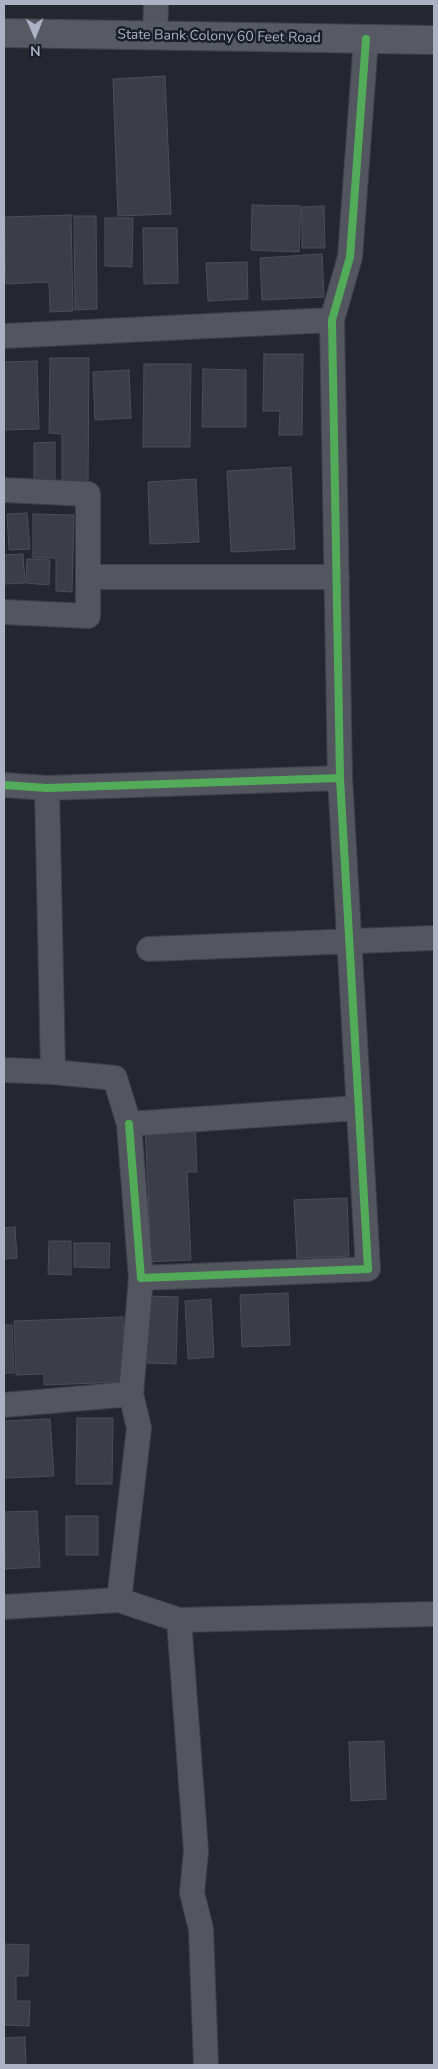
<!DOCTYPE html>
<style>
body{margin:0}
#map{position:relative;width:438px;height:2069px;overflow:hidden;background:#242730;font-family:"Nunito Sans",sans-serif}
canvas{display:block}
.frame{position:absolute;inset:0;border:5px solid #acb1c3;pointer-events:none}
.north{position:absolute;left:10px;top:10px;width:50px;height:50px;-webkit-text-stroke:4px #181d2a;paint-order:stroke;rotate:179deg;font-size:14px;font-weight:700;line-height:20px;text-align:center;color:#acb1c3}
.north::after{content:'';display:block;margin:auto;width:18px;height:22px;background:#acb1c3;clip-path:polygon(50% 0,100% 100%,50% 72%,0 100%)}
</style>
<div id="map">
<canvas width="438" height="2069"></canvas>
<div class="frame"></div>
<div class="north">N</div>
</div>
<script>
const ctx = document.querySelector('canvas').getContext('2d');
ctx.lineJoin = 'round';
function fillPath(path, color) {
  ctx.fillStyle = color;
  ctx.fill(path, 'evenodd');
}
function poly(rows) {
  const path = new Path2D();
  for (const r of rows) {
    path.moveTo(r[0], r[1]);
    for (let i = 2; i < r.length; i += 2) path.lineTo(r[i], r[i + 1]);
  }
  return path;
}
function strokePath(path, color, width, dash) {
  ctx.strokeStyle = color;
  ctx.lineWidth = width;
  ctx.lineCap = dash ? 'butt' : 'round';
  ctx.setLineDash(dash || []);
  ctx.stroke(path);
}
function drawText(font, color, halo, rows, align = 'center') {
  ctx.font = font + ' "Nunito Sans",sans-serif';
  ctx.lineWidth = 5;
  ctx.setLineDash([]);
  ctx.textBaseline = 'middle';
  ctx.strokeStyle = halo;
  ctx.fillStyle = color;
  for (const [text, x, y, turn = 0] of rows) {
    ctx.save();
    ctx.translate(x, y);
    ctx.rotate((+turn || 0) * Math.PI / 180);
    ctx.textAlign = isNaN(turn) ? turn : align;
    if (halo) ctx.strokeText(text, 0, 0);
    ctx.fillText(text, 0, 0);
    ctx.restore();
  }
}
const building = poly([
 [165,76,171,214,118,216,113,79,165,76],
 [252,205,301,206,299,252,251,250,252,205],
 [324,206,325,248,302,248,302,207,324,206],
 [71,215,73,311,50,312,49,282,6,284,4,217,71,215],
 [74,216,96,216,97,309,75,310,74,216],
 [105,218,133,218,132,267,105,266,105,218],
 [143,228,177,228,178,283,144,284,143,228],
 [322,254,324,297,262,300,260,258,322,254],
 [247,262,248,299,208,301,206,263,247,262],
 [264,354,303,354,302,435,279,435,280,411,263,411,264,354],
 [50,358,89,358,88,483,62,483,62,434,49,433,50,358],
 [37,361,39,429,4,430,4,362,37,361],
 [144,364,191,364,190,447,143,447,144,364],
 [203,369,246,370,246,427,202,427,203,369],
 [129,370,131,418,95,420,93,372,129,370],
 [55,442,55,485,34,485,34,443,55,442],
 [291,467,295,549,231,552,227,471,291,467],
 [196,479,199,542,150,544,148,482,196,479],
 [27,513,30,549,9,550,7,514,27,513],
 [33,514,74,515,72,592,56,591,56,558,33,558,33,514],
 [23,554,25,583,4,584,4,555,23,554],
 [27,559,50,560,49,585,26,583,27,559],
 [195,1123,197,1172,187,1172,191,1260,143,1262,141,1230,150,1230,145,1125,195,1123],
 [347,1198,349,1256,297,1258,294,1200,347,1198],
 [15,1227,17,1258,4,1259,4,1228,15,1227],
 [49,1241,71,1241,71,1275,48,1274,49,1241],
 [74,1243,110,1243,109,1268,74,1267,74,1243],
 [288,1293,290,1345,242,1347,240,1295,288,1293],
 [149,1296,178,1297,176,1364,147,1363,149,1296],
 [211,1299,214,1357,188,1359,185,1301,211,1299],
 [123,1317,125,1382,44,1385,44,1374,16,1375,14,1321,123,1317],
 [4,1325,12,1325,14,1373,4,1373,4,1325],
 [77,1418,113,1418,112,1484,76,1484,77,1418],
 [50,1419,54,1476,4,1478,4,1421,50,1419],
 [37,1511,40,1567,5,1569,4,1512,37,1511],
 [66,1516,98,1516,98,1555,66,1555,66,1516],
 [384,1741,386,1799,351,1801,349,1742,384,1741],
 [4,1944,29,1945,28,1976,16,1976,16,2001,30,2001,29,2026,4,2025,4,1944],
 [25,2037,26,2065,4,2065,4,2038,25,2037]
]);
fillPath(building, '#3c3e47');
strokePath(building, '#4b4e58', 1);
const street = poly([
 [155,36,156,4],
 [4,336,332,320],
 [4,490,88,494,88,616,4,612],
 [88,577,337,577],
 [4,785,47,788,340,778,332,320,350,257,366,39],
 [149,949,434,938],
 [4,1070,53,1072,47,788],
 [53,1072,115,1078,129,1124,358,1108],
 [129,1124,141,1278,368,1269,340,778],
 [4,1405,131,1394],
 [119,1600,139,1428,131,1394,141,1278],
 [4,1607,119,1600,179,1620,434,1614],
 [179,1620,196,1851,192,1893,201,1929,206,2065]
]);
const secondary = poly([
 [4,33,434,40]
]);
strokePath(street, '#404249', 26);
strokePath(secondary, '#404249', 30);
strokePath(street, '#53565f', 24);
strokePath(secondary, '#575a64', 28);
strokePath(poly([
 [4,785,47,788,340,778,332,320,350,257,366,39],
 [129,1124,141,1278,368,1269,340,778]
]), '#51ab58', 8);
drawText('14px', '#acb1c3', '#181d2a', [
 ["State Bank Colony 60 Feet Road",219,37,1]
]);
</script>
